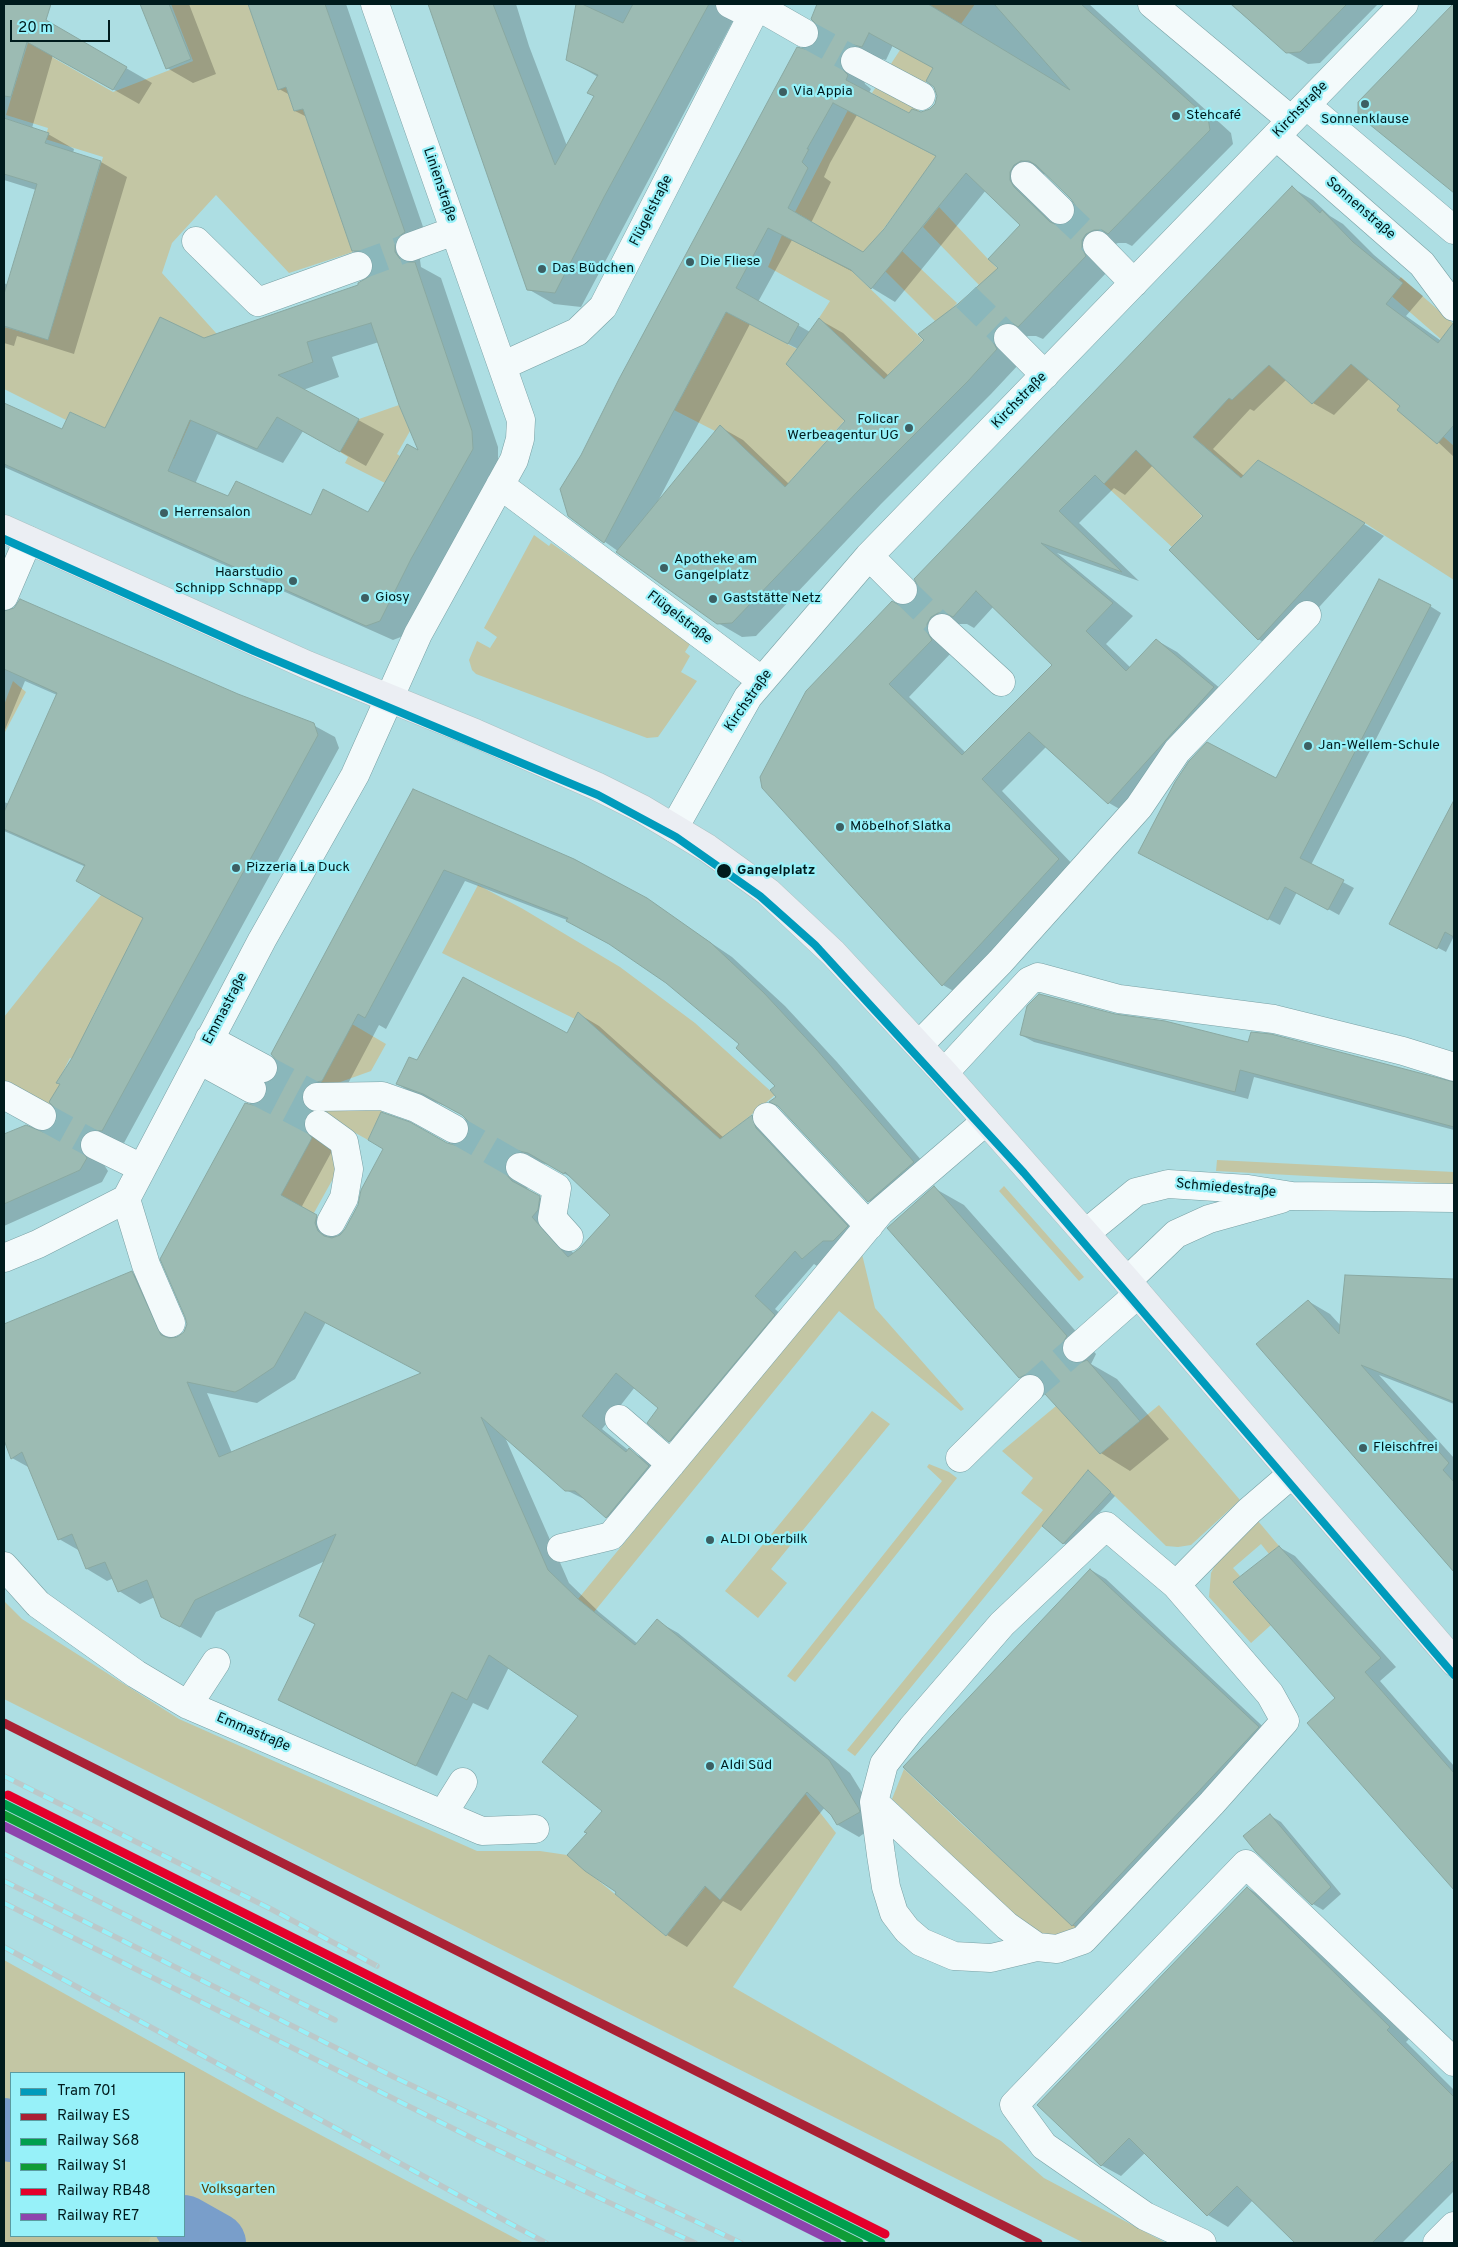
<!DOCTYPE html>
<meta charset="utf-8">
<style>
body{margin:0}
#map{position:relative;width:1458px;height:2247px;overflow:hidden;background:#addee3;font-family:Overpass,sans-serif}
canvas{display:block}
.frame{position:absolute;inset:0;border:5px solid #001b1d;pointer-events:none}
.legend{position:absolute;left:10px;top:2072px;width:175px;height:165px;box-sizing:border-box;background:#97f1f9;border:1px solid #5b9ba1;margin:0;padding:6px 9px;list-style:none;font-size:15px;color:#001b1d}
.legend li{display:flex;align-items:center;gap:10px;height:25px}
.legend b{width:25px;border:1px solid #5b9ba1}
.scale{position:absolute;left:10px;top:20px;width:100px;height:22px;box-sizing:border-box;border:2px solid #001b1d;border-top:0;padding-left:6px;font-size:15px;line-height:18px;white-space:nowrap;color:#001b1d;-webkit-text-stroke:4px #97f1f9;paint-order:stroke}
</style>
<div id="map">
<canvas width="1458" height="2247"></canvas>
<div class="frame"></div>
<ul class="legend">
<li><b style="height:6px;background:#009bbc"></b>Tram 701</li>
<li><b style="height:6px;background:#aa2135"></b>Railway ES</li>
<li><b style="height:6px;background:#009f4e"></b>Railway S68</li>
<li><b style="height:6px;background:#109c37"></b>Railway S1</li>
<li><b style="height:6px;background:#e4002b"></b>Railway RB48</li>
<li><b style="height:6px;background:#8e44ad"></b>Railway RE7</li>
</ul>
<div class="scale">20 m</div>
</div>
<script>
const ctx = document.querySelector('canvas').getContext('2d');
ctx.lineJoin = 'round';
function fillPath(path, color) {
  ctx.fillStyle = color;
  ctx.fill(path, 'evenodd');
}
function poly(rows) {
  const path = new Path2D();
  for (const r of rows) {
    path.moveTo(r[0], r[1]);
    for (let i = 2; i < r.length; i += 2) path.lineTo(r[i], r[i + 1]);
  }
  return path;
}
function strokePath(path, color, width, dash) {
  ctx.strokeStyle = color;
  ctx.lineWidth = width;
  ctx.lineCap = dash ? 'butt' : 'round';
  ctx.setLineDash(dash || []);
  ctx.stroke(path);
}
function drawText(font, color, halo, rows, align = 'center') {
  ctx.font = font + ' Overpass,sans-serif';
  ctx.lineWidth = 4.5;
  ctx.setLineDash([]);
  ctx.textBaseline = 'middle';
  ctx.strokeStyle = halo;
  ctx.fillStyle = color;
  for (const [text, x, y, turn = 0] of rows) {
    ctx.save();
    ctx.translate(x, y);
    ctx.rotate((+turn || 0) * Math.PI / 180);
    ctx.textAlign = isNaN(turn) ? turn : align;
    if (halo) ctx.strokeText(text, 0, 0);
    ctx.fillText(text, 0, 0);
    ctx.restore();
  }
}
fillPath(poly([
 [171,4,248,4,278,89,286,87,294,111,303,109,353,252,289,273,216,195,172,243,162,273,225,343,174,459,70,412,66,420,4,389,4,327,48,339,103,157,45,139,48,128,6,115,30,36,54,44,52,57,113,92,193,61],
 [874,4,923,4,912,25,944,47,924,86,930,90,912,123,911,114,872,93,900,50],
 [928,4,975,4,961,24],
 [848,110,937,157,852,271,923,340,884,380,819,318,830,301,768,267,782,235,834,235,795,212],
 [939,207,988,259,1000,271,979,285,923,227],
 [902,251,957,303,938,324,884,270],
 [1401,277,1454,324,1454,329,1443,341,1388,293],
 [1275,281,1396,395,1454,446,1454,580,1365,523,1258,460,1241,478,1189,433,1155,468,1202,516,1172,547,1104,484,1111,461,1229,398,1232,400,1247,385],
 [1265,361,1336,379,1312,404],
 [726,312,797,349,786,364,845,420,791,480,789,490,720,426,715,431,672,409,682,396],
 [399,405,410,431,397,454,400,456,385,483,345,463,348,457,340,452,359,419],
 [534,535,549,546,551,543,692,641,685,652,690,656,681,672,697,681,658,737,647,738,476,674,472,670,469,660,477,641,490,648,497,637,484,628],
 [13,681,26,692,4,734,4,705],
 [111,876,155,900,127,949,135,953,106,990,93,1016,77,1061,70,1058,57,1083,63,1086,51,1109,4,1082,4,1017,101,895],
 [478,885,523,909,620,967,695,1023,775,1095,721,1140,578,1012,575,1019,442,953],
 [352,1024,386,1044,371,1071,321,1089,318,1088],
 [311,1108,383,1109,368,1140],
 [314,1133,330,1141,340,1166,299,1240,239,1272],
 [1217,1160,1454,1172,1454,1184,1216,1171],
 [1004,1186,1084,1277,1079,1281,999,1191],
 [862,1254,875,1308,964,1409,961,1411,839,1311,594,1612,578,1599],
 [1159,1405,1240,1500,1191,1545,1178,1547,1166,1546,1088,1470,855,1756,847,1750,1043,1510,1021,1493,1033,1478,1002,1451,1056,1406,1100,1454],
 [872,1411,890,1424,771,1569,787,1583,758,1618,725,1591],
 [929,1464,949,1472,957,1478,795,1682,787,1676,942,1481,927,1467],
 [1258,1521,1279,1546,1269,1554,1261,1544,1233,1568,1240,1576,1233,1583,1271,1625,1251,1643,1209,1597,1211,1573,1220,1556],
 [4,1601,22,1619,179,1719,477,1851,540,1851,567,1855,666,1936,793,1778,836,1833,733,1987,1001,2141,1044,2178,1166,2243,1084,2243,4,1699],
 [904,1769,964,1826,1076,1927,1068,1937,1050,1938,1029,1930,892,1799],
 [4,1960,268,2107,524,2243,4,2243],
 [11,2073,184,2073,184,2236,11,2236]
]), '#c3c6a4');
fillPath(poly([
 [4,2140,11,2144,11,2236,151,2236,148,2243,4,2243]
]), '#bec09b');
fillPath(poly([
 [4,4,15,4,152,83,139,104,53,55,32,128,48,134,74,149,73,153,101,162,127,177,74,354,17,336,14,346,4,343,4,283,8,285,36,190,4,180],
 [141,4,189,4,216,74,193,83,167,68],
 [250,4,346,4,430,247,424,252,420,260,421,267,441,278,498,447,498,465,406,635,393,640,4,467,4,404,63,430,105,429,204,340,360,285,371,277,375,268,374,262,353,251,307,117,295,111,290,95,279,89],
 [379,342,421,453,369,513,312,517,228,498,195,484,217,434,283,463,303,431,366,466,384,434,303,390,339,377,332,357],
 [429,4,516,4,529,46,567,146,595,96,598,77,567,59,578,4,742,4,581,307,554,304,528,289],
 [821,4,1089,4,1231,133,1233,144,1132,246,1126,243,1118,243,1109,247,1109,270,1043,339,1036,336,1028,336,1020,341,1020,363,991,394,881,504,756,636,742,637,718,623,569,516,582,456,805,50,812,48,819,41,821,32,819,25,813,19],
 [893,45,934,68,938,96,936,104,930,111,910,115,869,93,871,89,865,84,863,76,878,58,886,60],
 [857,115,937,157,885,230,864,254,811,223,831,182,824,177,830,163],
 [1045,174,1072,198,1076,205,1076,214,1072,222,1062,226,1038,202,1038,178],
 [986,190,1022,225,999,268,959,305,889,376,843,333,820,320,810,332,758,302,792,240,855,273,872,288,895,302],
 [750,324,798,349,847,421,789,484,743,440,720,427,656,505],
 [1230,4,1378,4,1320,63,1308,64,1287,52],
 [1454,4,1454,192,1359,114,1359,102],
 [1292,188,1313,200,1330,216,1343,224,1374,255,1423,296,1406,316,1454,350,1454,457,1370,378,1334,415,1313,403,1287,379,1254,411,1250,409,1213,449,1244,476,1258,461,1384,536,1279,651,1258,639,1205,516,1153,465,1125,495,1114,488,1079,523,1139,581,1057,553,1133,616,1106,644,1131,668,1156,640,1177,652,1234,700,1130,815,1109,803,1047,746,1002,791,1079,871,964,997,943,985,764,787,899,606,907,606,915,602],
 [994,606,1054,665,966,753,909,697,952,652,952,629,959,624,967,624,974,628],
 [4,596,12,601,10,611,313,725,335,737,339,748,124,1143,116,1141,101,1160,108,1171,102,1182,4,1226,4,1135,26,1126,42,1133,51,1130,56,1125,73,1059,144,918,86,867,4,831,4,802,9,804,57,695,25,681,4,732],
 [1430,606,1441,613,1311,865,1354,888,1339,915,1297,892,1280,925,1151,859,1277,779],
 [414,791,646,899,732,957,785,1006,837,1062,934,1175,890,1213,869,1201,778,1097,777,1086,740,1044,667,982,617,947,567,920,465,881,386,1029,379,1025,343,1093,322,1110,325,1143,332,1151,301,1208,338,1228,336,1237,446,1144,455,1146,462,1144,469,1137,471,1128,469,1121,464,1116,446,1106,418,1096,397,1084,417,1062,568,1035,579,1014,599,1026,724,1138,752,1117,773,1128,868,1239,823,1270,814,1264,775,1309,795,1327,691,1453,670,1441,660,1408,635,1387,602,1429,628,1450,650,1462,669,1478,627,1529,607,1517,590,1502,566,1490,504,1435,569,1583,599,1612,638,1644,657,1621,678,1633,850,1773,880,1822,859,1837,838,1825,825,1807,741,1911,723,1901,687,1947,667,1935,618,1891,588,1833,604,1810,580,1716,509,1667,488,1710,473,1703,437,1776,301,1711,280,1699,316,1625,300,1616,325,1561,216,1612,201,1638,162,1617,155,1597,140,1604,119,1591,114,1578,107,1581,87,1569,80,1551,59,1539,30,1468,12,1458,4,1438,4,1325,132,1273,152,1285,177,1339,184,1333,253,1106,260,1104,267,1097,278,1077],
 [541,1163,549,1165,574,1179,612,1215,574,1254,553,1229,560,1209,533,1194,527,1188,525,1180,534,1165],
 [326,1322,423,1373,232,1453,207,1393,257,1403,295,1379],
 [1454,803,1454,936,1446,952,1391,923],
 [1115,1015,1249,1044,1271,1036,1454,1083,1454,1130,1254,1077,1248,1099,1034,1042,1021,1035],
 [934,1188,964,1205,1096,1354,1091,1364,1117,1379,1169,1439,1130,1471,1101,1453,1046,1392,1020,1377],
 [1346,1276,1454,1281,1454,1404,1379,1375,1454,1458,1454,1572,1258,1344,1308,1301,1330,1314,1341,1326],
 [1088,1472,1115,1496,1068,1546,1063,1543],
 [1279,1547,1295,1556,1396,1667,1380,1681,1454,1766,1454,1889,1308,1723,1337,1698],
 [1091,1570,1106,1579,1274,1737,1088,1934,1072,1925],
 [1271,1816,1281,1822,1341,1894,1323,1910,1313,1904],
 [1248,1888,1267,1900,1409,2039,1406,2042,1454,2090,1454,2191,1402,2243,1296,2243,1253,2200,1228,2227,1208,2215,1145,2153,1121,2176,1101,2165]
]), '#0003');
strokePath(poly([
 [4,2128,11,2132],
 [184,2225,216,2243]
]), '#799eca', 60);
const building = poly([
 [4,4,51,4,46,20,127,67,113,90,27,42,11,97,4,96,4,4],
 [140,4,169,4,191,59,166,69,140,4],
 [248,4,325,4,405,232,398,237,395,245,395,252,400,259,408,262,415,262,472,431,473,449,411,559,380,621,366,626,4,464,4,403,62,429,70,412,105,428,160,317,204,338,358,285,358,283,370,276,373,268,372,260,368,254,361,251,352,251,303,109,294,111,286,87,278,90,248,4],
 [371,323,399,405,418,450,407,444,368,512,323,489,311,515,236,481,228,496,168,471,190,420,257,449,277,417,340,452,359,419,278,375,313,362,307,342,371,323],
 [428,4,493,4,555,165,594,96,587,93,598,75,566,60,576,4,582,4,623,23,633,4,709,4,604,197,555,293,527,290,428,4],
 [817,4,928,4,1070,90,994,4,1081,4,1208,118,1210,130,1108,234,1102,230,1094,230,1086,234,1082,240,1082,248,1086,256,1018,327,1012,323,1004,323,997,327,993,334,993,342,997,349,968,381,858,491,732,623,717,624,616,552,720,425,785,487,845,421,786,364,819,318,884,379,924,340,918,334,958,304,998,268,988,259,1020,225,966,173,871,289,851,270,768,228,736,288,799,324,788,344,726,312,604,543,568,516,560,489,581,455,619,379,797,47,805,49,811,47,818,40,820,32,818,26,811,19,817,4],
 [869,33,933,68,926,81,934,87,937,96,935,104,930,109,921,112,912,109,909,113,846,80,848,75,842,69,839,62,841,54,847,48,854,45,862,47,869,33],
 [833,103,936,156,884,229,863,252,788,208,808,168,802,162,809,149,807,149,833,103],
 [1021,161,1029,161,1036,165,1071,199,1075,205,1075,213,1071,221,1065,225,1057,225,1050,222,1014,187,1010,180,1010,172,1014,165,1021,161],
 [1231,4,1347,4,1300,52,1286,53,1231,4],
 [1453,4,1454,4,1454,193,1358,115,1358,102,1453,4],
 [4,118,49,133,45,143,101,161,48,340,4,326,4,294,37,184,4,174,4,118],
 [1292,186,1320,213,1322,210,1353,242,1403,283,1386,304,1438,343,1454,322,1454,425,1437,444,1397,410,1400,406,1351,364,1312,404,1269,365,1232,400,1229,398,1193,437,1241,478,1258,460,1365,523,1258,640,1169,550,1203,516,1136,450,1104,484,1095,475,1059,511,1122,572,1041,543,1113,603,1086,631,1126,671,1156,639,1214,687,1108,804,1029,732,982,779,1059,859,942,986,762,788,760,777,806,691,892,601,899,605,907,605,914,601,918,594,918,586,914,579,1292,186],
 [976,591,1052,665,962,755,889,684,932,640,927,632,927,624,931,617,938,613,945,613,953,617,976,591],
 [1379,579,1431,605,1300,858,1344,880,1328,910,1285,887,1268,920,1138,853,1175,782,1189,761,1207,742,1276,778,1379,579],
 [20,599,238,694,314,723,318,735,102,1131,93,1130,87,1132,81,1138,80,1147,87,1158,80,1170,4,1204,4,1134,26,1125,43,1132,50,1129,55,1124,58,1115,55,1108,49,1102,60,1084,56,1083,72,1058,143,918,76,881,85,865,4,829,4,812,57,693,4,669,4,611,14,608,20,599],
 [413,789,574,859,647,898,711,943,764,993,816,1049,914,1162,868,1202,778,1106,769,1102,776,1097,770,1090,775,1086,736,1048,739,1044,666,983,609,944,566,921,568,918,444,870,365,1018,358,1014,322,1081,309,1083,303,1090,301,1098,303,1105,311,1111,304,1122,305,1130,312,1138,281,1195,317,1215,315,1223,318,1231,324,1236,332,1238,340,1235,345,1229,358,1205,361,1190,383,1149,368,1140,381,1112,410,1122,447,1143,455,1145,462,1143,468,1136,470,1128,468,1121,462,1115,423,1094,396,1084,409,1057,417,1060,463,977,567,1033,578,1012,720,1139,752,1115,756,1128,848,1226,833,1241,823,1241,802,1259,795,1251,755,1296,775,1315,669,1442,647,1423,658,1408,616,1373,582,1416,626,1452,629,1448,649,1466,606,1518,575,1491,565,1491,481,1417,548,1570,578,1599,635,1645,657,1619,829,1760,859,1809,860,1812,837,1825,831,1815,807,1792,720,1900,705,1886,666,1936,615,1894,616,1892,585,1871,567,1855,587,1833,584,1832,602,1811,542,1762,578,1716,489,1655,467,1700,452,1692,416,1766,278,1700,315,1624,299,1616,336,1534,195,1600,180,1627,161,1617,147,1580,118,1592,105,1562,86,1569,72,1534,58,1540,22,1452,11,1459,4,1440,4,1324,132,1271,161,1335,169,1338,177,1337,184,1332,187,1324,185,1317,160,1259,245,1103,253,1105,260,1103,266,1096,266,1083,276,1076,279,1068,276,1060,271,1054,413,789],
 [519,1151,528,1153,564,1174,565,1172,610,1215,580,1248,568,1257,532,1217,538,1210,540,1196,512,1181,506,1174,504,1168,506,1160,512,1154,519,1151],
 [305,1312,421,1373,219,1457,187,1382,235,1392,241,1389,274,1367,305,1312],
 [1454,800,1454,937,1445,932,1437,949,1389,924,1454,800],
 [1039,994,1115,1014,1165,1021,1248,1042,1251,1032,1271,1034,1454,1082,1454,1127,1240,1070,1235,1092,1020,1035,1027,1006,1039,994],
 [934,1186,1067,1336,1062,1344,1062,1351,1065,1358,1073,1363,1080,1363,1087,1360,1140,1421,1100,1454,1045,1394,1045,1386,1041,1378,1034,1374,1027,1374,1019,1378,887,1228,934,1186],
 [1345,1275,1454,1279,1454,1402,1361,1365,1449,1463,1443,1470,1454,1482,1454,1572,1256,1344,1308,1300,1339,1334,1345,1275],
 [1088,1470,1111,1492,1063,1544,1042,1526,1088,1470],
 [1279,1546,1381,1658,1365,1672,1454,1773,1454,1890,1307,1723,1335,1698,1233,1582,1279,1546],
 [1090,1569,1259,1727,1072,1926,903,1767,1090,1569],
 [1270,1814,1331,1887,1312,1905,1256,1852,1243,1836,1270,1814],
 [1247,1887,1390,2027,1387,2030,1454,2097,1454,2160,1372,2243,1295,2243,1237,2186,1207,2216,1129,2138,1101,2166,1037,2105,1247,1887]
]);
fillPath(building, '#9cbbb3');
strokePath(building, '#89a8a1', 1);
strokePath(poly([
 [804,33,855,61],
 [1060,210,1097,245],
 [358,266,410,247],
 [966,297,1008,338],
 [903,590,942,628],
 [263,1068,317,1097],
 [252,1089,319,1124],
 [42,1116,95,1145],
 [454,1129,520,1167],
 [1030,1389,1077,1348]
]), '#8ab7bb', 28, [28, 14]);
const minor = poly([
 [730,4,752,15],
 [1152,4,1291,120],
 [757,6,804,33],
 [855,61,921,96],
 [1306,105,1454,230],
 [1276,136,1422,264,1454,307],
 [1025,176,1060,210],
 [196,241,258,302,358,266],
 [1097,245,1134,283],
 [410,247,454,231],
 [1008,338,1045,375],
 [502,366,577,332,603,307,758,4],
 [500,485,761,680],
 [869,556,903,590],
 [4,596,28,540],
 [942,628,1001,682],
 [674,828,748,697,869,556,1404,4],
 [209,1039,263,1068],
 [919,1045,1000,962,1139,807,1177,751,1307,615],
 [199,1060,252,1089],
 [944,1073,1029,981,1038,977,1119,999,1274,1019,1403,1051,1454,1067],
 [4,1095,42,1116],
 [317,1097,382,1096,416,1108,454,1129],
 [767,1117,869,1226],
 [319,1124,344,1142,349,1169,344,1198,331,1222],
 [95,1145,142,1168],
 [520,1167,557,1188,552,1218,569,1237],
 [126,1199,146,1265,171,1323],
 [1086,1233,1136,1192,1168,1184,1248,1189,1292,1196,1454,1198],
 [4,1258,38,1244,126,1199,262,940,355,775,418,634,514,460,520,439,521,420,375,4],
 [1127,1281,1176,1234,1209,1219,1281,1199],
 [1077,1348,1138,1294],
 [619,1419,671,1464],
 [960,1458,1030,1389],
 [561,1548,611,1536,880,1212,986,1121],
 [4,1566,38,1604,136,1674,188,1705,482,1831,535,1829],
 [188,1705,216,1662],
 [874,1802,1007,1926,1037,1947,1057,1949,1083,1940,1212,1803,1285,1721,1270,1694,1176,1585],
 [443,1814,463,1782],
 [1037,1947,991,1958,954,1956,921,1942,907,1930,894,1913,886,1887,881,1855,874,1802,884,1764,912,1728,1002,1624,1106,1526,1176,1585,1249,1511,1292,1474],
 [1202,2243,1145,2216,1044,2146,1014,2105,1246,1864,1454,2062],
 [1437,2243,1454,2226]
]);
const major = poly([
 [4,529,307,665,475,733,596,786,642,809,707,848,768,892,833,953,944,1073,1127,1281,1454,1662]
]);
strokePath(minor, '#78a0a4', 29);
strokePath(major, '#aac1c3', 29);
strokePath(minor, '#f3fafb', 28);
strokePath(major, '#ebeef3', 28);
const rail = poly([
 [4,1776,271,1909,377,1966],
 [4,1854,335,2020],
 [4,1881,394,2077,741,2243],
 [4,1903,476,2140,695,2243],
 [4,1947,546,2243]
]);
strokePath(rail, '#bbc9ca', 5.5);
strokePath(rail, '#97f1f9', 4, [11]);
strokePath(poly([
 [4,1723,1038,2243]
]), '#aa2135', 9);
strokePath(poly([
 [4,1804,881,2243]
]), '#009f4e', 9);
strokePath(poly([
 [4,1815,859,2243]
]), '#109c37', 9);
strokePath(poly([
 [8,1795,885,2234]
]), '#e4002b', 9);
strokePath(poly([
 [4,1826,837,2243]
]), '#8e44ad', 9);
strokePath(poly([
 [4,539,254,651,598,795,676,837,760,896,815,945,1024,1173,1454,1675]
]), '#009bbc', 8);
for (const [x, y, r, color] of [
 [783,92,5,"#3d5f62"],
 [1365,104,5,"#3d5f62"],
 [1176,116,5,"#3d5f62"],
 [690,262,5,"#3d5f62"],
 [542,269,5,"#3d5f62"],
 [909,428,5,"#3d5f62"],
 [164,513,5,"#3d5f62"],
 [664,568,5,"#3d5f62"],
 [293,581,5,"#3d5f62"],
 [365,598,5,"#3d5f62"],
 [713,599,5,"#3d5f62"],
 [1308,746,5,"#3d5f62"],
 [840,827,5,"#3d5f62"],
 [236,868,5,"#3d5f62"],
 [724,871,8,"#001b1d"],
 [1363,1448,5,"#3d5f62"],
 [710,1540,5,"#3d5f62"],
 [710,1766,5,"#3d5f62"]
]) {
  const dot = new Path2D();
  dot.arc(x, y, r, 0, 2 * Math.PI);
  ctx.fillStyle = color;
  ctx.fill(dot);
  strokePath(dot, '#97f1f9', 2);
}
drawText('14px', '#001b1d', '#97f1f9', [
 ["Via Appia",793,92],
 ["Stehcafé",1186,116],
 ["Sonnenklause",1365,120,"center"],
 ["Die Fliese",700,262],
 ["Das Büdchen",552,269],
 ["Folicar",899,420,"right"],
 ["Werbeagentur UG",899,436,"right"],
 ["Herrensalon",174,513],
 ["Apotheke am",674,560],
 ["Gangelplatz",674,576],
 ["Haarstudio",283,573,"right"],
 ["Schnipp Schnapp",283,589,"right"],
 ["Giosy",375,598],
 ["Gaststätte Netz",723,599],
 ["Jan-Wellem-Schule",1318,746],
 ["Möbelhof Slatka",850,827],
 ["Pizzeria La Duck",246,868],
 ["Fleischfrei",1373,1448],
 ["ALDI Oberbilk",720,1540],
 ["Aldi Süd",720,1766]
], 'left');
drawText('14px', '#001b1d', '#97f1f9', [
 ["Kirchstraße",1301,110,-46],
 ["Linienstraße",439,185,71],
 ["Sonnenstraße",1360,209,41],
 ["Flügelstraße",652,211,-63],
 ["Kirchstraße",1020,401,-46],
 ["Flügelstraße",679,618,37],
 ["Kirchstraße",749,701,-55],
 ["Emmastraße",226,1009,-62],
 ["Schmiedestraße",1226,1189,5],
 ["Emmastraße",253,1733,23]
]);
drawText('bold 14px', '#001b1d', '#97f1f9', [
 ["Gangelplatz",737,871]
], 'left');
drawText('14px', '#583f02', '#97f1f9', [
 ["Volksgarten",238,2190]
]);
</script>
